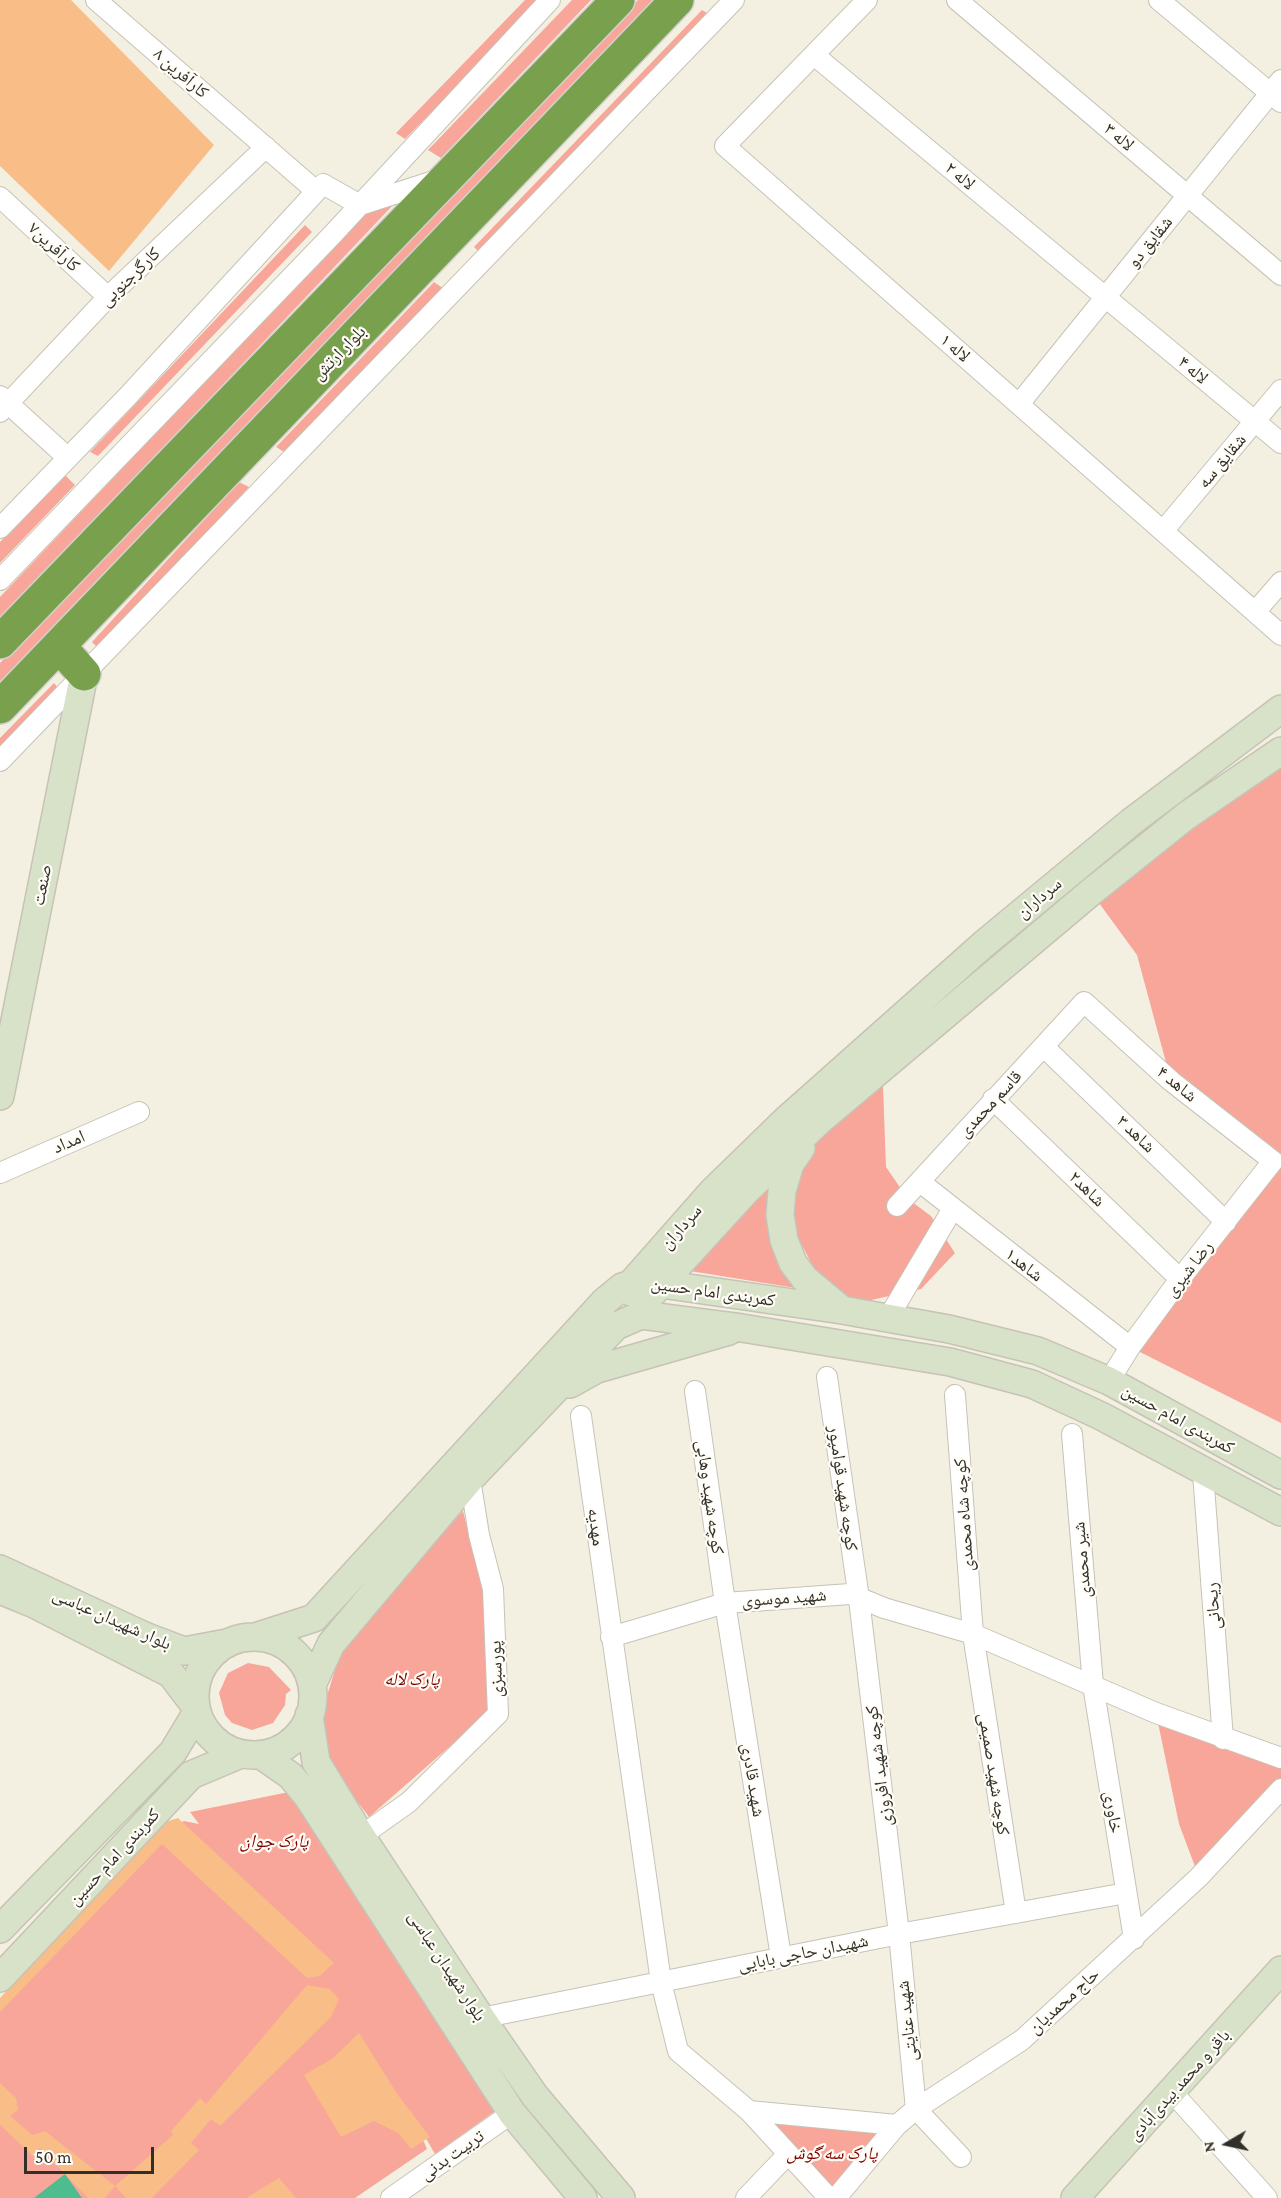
<!DOCTYPE html>
<meta charset="utf-8">
<style>
body{margin:0}
#map{position:relative;width:1281px;height:2198px;overflow:hidden;background:#f3f0e2;font-family:"Crimson Pro",serif}
canvas{display:block}
.north{position:absolute;left:1197px;top:2114px;width:60px;height:60px;-webkit-text-stroke:4px #fffdf5;paint-order:stroke;rotate:261deg;font-size:16px;font-weight:700;line-height:24px;text-align:center;color:#302f2a}
.north::after{content:'';display:block;margin:auto;width:21px;height:27px;background:#302f2a;clip-path:polygon(50% 0,100% 100%,50% 72%,0 100%)}
.scale{position:absolute;left:24px;top:2147px;width:130px;height:27px;box-sizing:border-box;border:3px solid #302f2a;border-top:0;padding-left:8px;font-size:18px;line-height:21px;white-space:nowrap;color:#302f2a;-webkit-text-stroke:4px #fffdf5;paint-order:stroke}
</style>
<div id="map">
<canvas width="1281" height="2198"></canvas>
<div class="north">N</div>
<div class="scale">50 m</div>
</div>
<script>
const ctx = document.querySelector('canvas').getContext('2d');
ctx.lineJoin = 'round';
function fillPath(path, color) {
  ctx.fillStyle = color;
  ctx.fill(path, 'evenodd');
}
function poly(rows) {
  const path = new Path2D();
  for (const r of rows) {
    if (r.length === 3) {
      path.moveTo(r[0] + r[2], r[1]);
      path.arc(r[0], r[1], r[2], 0, 2 * Math.PI);
      continue;
    }
    path.moveTo(r[0], r[1]);
    for (let i = 2; i < r.length; i += 2) path.lineTo(r[i], r[i + 1]);
  }
  return path;
}
function strokePath(path, color, width, dash) {
  ctx.strokeStyle = color;
  ctx.lineWidth = width;
  ctx.lineCap = dash ? 'butt' : 'round';
  ctx.setLineDash(dash || []);
  ctx.stroke(path);
}
function drawText(font, color, halo, rows, align = 'center') {
  ctx.font = font + ' "Crimson Pro","Noto Naskh Arabic",serif';
  ctx.lineWidth = 4.5;
  ctx.setLineDash([]);
  ctx.textBaseline = 'middle';
  ctx.strokeStyle = halo;
  ctx.fillStyle = color;
  for (const [text, x, y, turn = 0] of rows) {
    ctx.save();
    ctx.translate(x, y);
    ctx.rotate((+turn || 0) * Math.PI / 180);
    ctx.textAlign = isNaN(turn) ? turn : align;
    if (halo) ctx.strokeText(text, 0, 0);
    ctx.fillText(text, 0, 0);
    ctx.restore();
  }
}
fillPath(poly([
 [525,0,542,0,405,139,396,133],
 [572,0,591,0,441,158,428,150],
 [638,0,662,0,0,689,0,663],
 [702,10,707,13,479,252,474,247],
 [383,194,395,203,0,620,0,597],
 [305,225,312,232,98,456,90,452],
 [434,282,444,289,286,453,276,447],
 [65,475,75,485,0,563,0,542],
 [239,482,249,487,99,649,92,642],
 [54,683,61,692,0,755,0,738],
 [1281,751,1281,1423,1130,1347,1273,1161,1171,1081,1137,955,1091,892],
 [883,1086,886,1167,908,1199,931,1216,955,1253,921,1289,853,1304,816,1272,796,1234,789,1205,799,1169,830,1114],
 [774,1182,767,1225,802,1289,690,1271],
 [463,1511,484,1593,488,1713,369,1817,328,1763,321,1715,343,1644],
 [248,1663,269,1667,291,1690,286,1694,285,1705,273,1723,252,1730,232,1723,225,1715,219,1693,228,1673],
 [1156,1713,1281,1758,1281,1789,1199,1877,1179,1824],
 [294,1791,498,2109,435,2154,412,2114,427,2149,355,2198,0,2198,0,2003,164,1832,184,1821,199,1824,190,1812],
 [749,2111,897,2125,836,2198]
]), '#f8a699');
fillPath(poly([
 [65,2174,82,2198,34,2198]
]), '#4dbc8f');
fillPath(poly([
 [0,0,71,0,214,145,109,271,0,166],
 [178,1818,334,1963,320,1976,307,1978,162,1844,0,2012,0,1998,162,1823],
 [307,1985,330,1989,339,1999,331,2017,220,2126,211,2119,191,2143,199,2150,152,2198,126,2198,115,2186,173,2135,171,2131,200,2098,206,2104],
 [359,2033,398,2095,430,2137,411,2149,398,2133,374,2121,341,2137,304,2075,332,2059],
 [0,2083,16,2098,18,2110,10,2116,32,2135,45,2131,115,2186,105,2198,88,2198,40,2148,34,2157,0,2125],
 [279,2178,296,2198,246,2198]
]), '#f9bd88');
const street = poly([
 [96,0,316,191],
 [867,0,725,146,1281,635],
 [957,0,1281,275],
 [1159,0,1281,102],
 [814,55,1281,443],
 [0,197,108,297],
 [0,396,68,458],
 [1019,404,1281,80],
 [0,412,108,297,266,147],
 [0,528,127,397,323,184,360,205,440,179],
 [1163,531,1281,390],
 [0,580,333,234,550,0],
 [1255,612,1281,582],
 [0,761,734,0],
 [1044,1047,1226,1222],
 [993,1099,1180,1279],
 [0,1173,139,1112],
 [920,1182,1130,1347],
 [897,1206,1084,1002,1171,1081,1273,1161,1180,1279,1130,1347,1109,1381],
 [888,1318,952,1210],
 [827,1377,859,1599,899,1934,916,2109,961,2157],
 [695,1391,725,1603,781,1957],
 [955,1395,973,1634,1016,1913],
 [581,1416,661,1982,678,2051,749,2111,829,2198],
 [1072,1434,1093,1685,1134,1939],
 [1203,1473,1223,1739],
 [611,1637,725,1603,850,1594,884,1608,973,1634,1156,1713,1281,1758],
 [361,1836,409,1802,498,1714,493,1589,479,1535,470,1479],
 [481,2018,899,1934,1126,1893],
 [1173,2093,1267,2198],
 [749,2111,897,2125],
 [391,2198,512,2113],
 [746,2198,788,2154],
 [836,2198,897,2125,916,2109,1022,2040,1199,1877,1281,1789]
]);
const secondary = poly([
 [0,1096,84,674],
 [801,1148,790,1164,782,1191,780,1215,784,1240,793,1263,805,1279,842,1310],
 [631,1292,631,1284,713,1191,786,1120,985,943,1131,822,1281,709],
 [651,1295,747,1190,819,1121,1091,892,1186,816,1281,751],
 [570,1384,597,1369,729,1331],
 [0,1569,147,1637,184,1651,227,1643],
 [0,1590,34,1604,171,1674,196,1707],
 [258,1636,314,1618,605,1301,622,1287,631,1284,668,1285,842,1310,949,1329,1038,1351,1109,1381,1281,1475],
 [254,1696,59],
 [312,1685,331,1644,470,1479,616,1326,641,1315,742,1328,950,1362,1032,1384,1101,1416,1281,1512],
 [309,1715,316,1762,361,1836,481,2018,535,2096,621,2198],
 [261,1755,291,1776,308,1797,512,2113,583,2198],
 [0,1929,173,1752,197,1712],
 [0,1978,191,1775,241,1754],
 [1075,2198,1281,1970]
]);
const highway = poly([
 [0,642,618,0],
 [59,646,84,674],
 [0,707,677,0]
]);
strokePath(street, '#c6c3b6', 22);
strokePath(secondary, '#c6c3b6', 30);
strokePath(highway, '#d1d1d0', 36);
strokePath(street, '#fff', 20);
strokePath(secondary, '#d7e2c9', 27);
strokePath(highway, '#79a04c', 33);
drawText('18px', '#302f2a', '#fffdf5', [
 ["کارآفرین ۸",181,73,41],
 ["لاله ۳",1119,137,40],
 ["لاله ۲",960,176,40],
 ["شقایق دو",1150,242,-51],
 ["کارآفرین۷",54,247,43],
 ["کارگرجنوبی",130,277,-44],
 ["لاله ۱",955,348,41],
 ["بلوار ارتش",339,353,-46],
 ["لاله ۴",1193,370,40],
 ["شقایق سه",1222,461,-50],
 ["صنعت",42,885,-79],
 ["سرداران",1039,898,-40],
 ["شاهد ۴",1177,1084,39],
 ["قاسم محمدی",990,1104,-47],
 ["شاهد ۳",1136,1134,44],
 ["امداد",69,1142,-23],
 ["شاهد۲",1087,1189,44],
 ["سرداران",681,1227,-49],
 ["شاهد۱",1024,1265,38],
 ["رضا شیری",1189,1269,-52],
 ["کمربندی امام حسین",713,1292,8],
 ["کمربندی امام حسین",1178,1419,29],
 ["کوچه شهید قوامپور",843,1488,82],
 ["کوچه شهید وهابی",710,1497,82],
 ["کوچه شاه محمدی",964,1515,-94],
 ["مهدیه",596,1527,82],
 ["شیر محمدی",1082,1560,-95],
 ["شهید موسوی",784,1598,-4],
 ["ریحانی",1213,1606,-94],
 ["بلوار شهیدان عباسی",112,1619,24],
 ["پورسبزی",496,1669,-92],
 ["کوچه شهید افروزی",879,1766,-97],
 ["کوچه شهید صمیمی",994,1774,81],
 ["شهید قادری",753,1780,81],
 ["خاوری",1113,1812,81],
 ["کمربندی امام حسین",114,1857,-47],
 ["شهیدان حاجی بابایی",803,1953,-11],
 ["بلوار شهیدان عباسی",447,1966,57],
 ["حاج محمدیان",1064,2001,-42],
 ["شهید عنایتی",907,2021,-96],
 ["باقر و محمد بیدی‌آبادی",1179,2085,-48],
 ["تربیت بدنی",452,2155,-35]
]);
drawText('italic 18px', '#7d0001', '#fffdf5', [
 ["پارک لاله",412,1679],
 ["پارک جوان",274,1841],
 ["پارک سه گوش",832,2153]
]);
</script>
